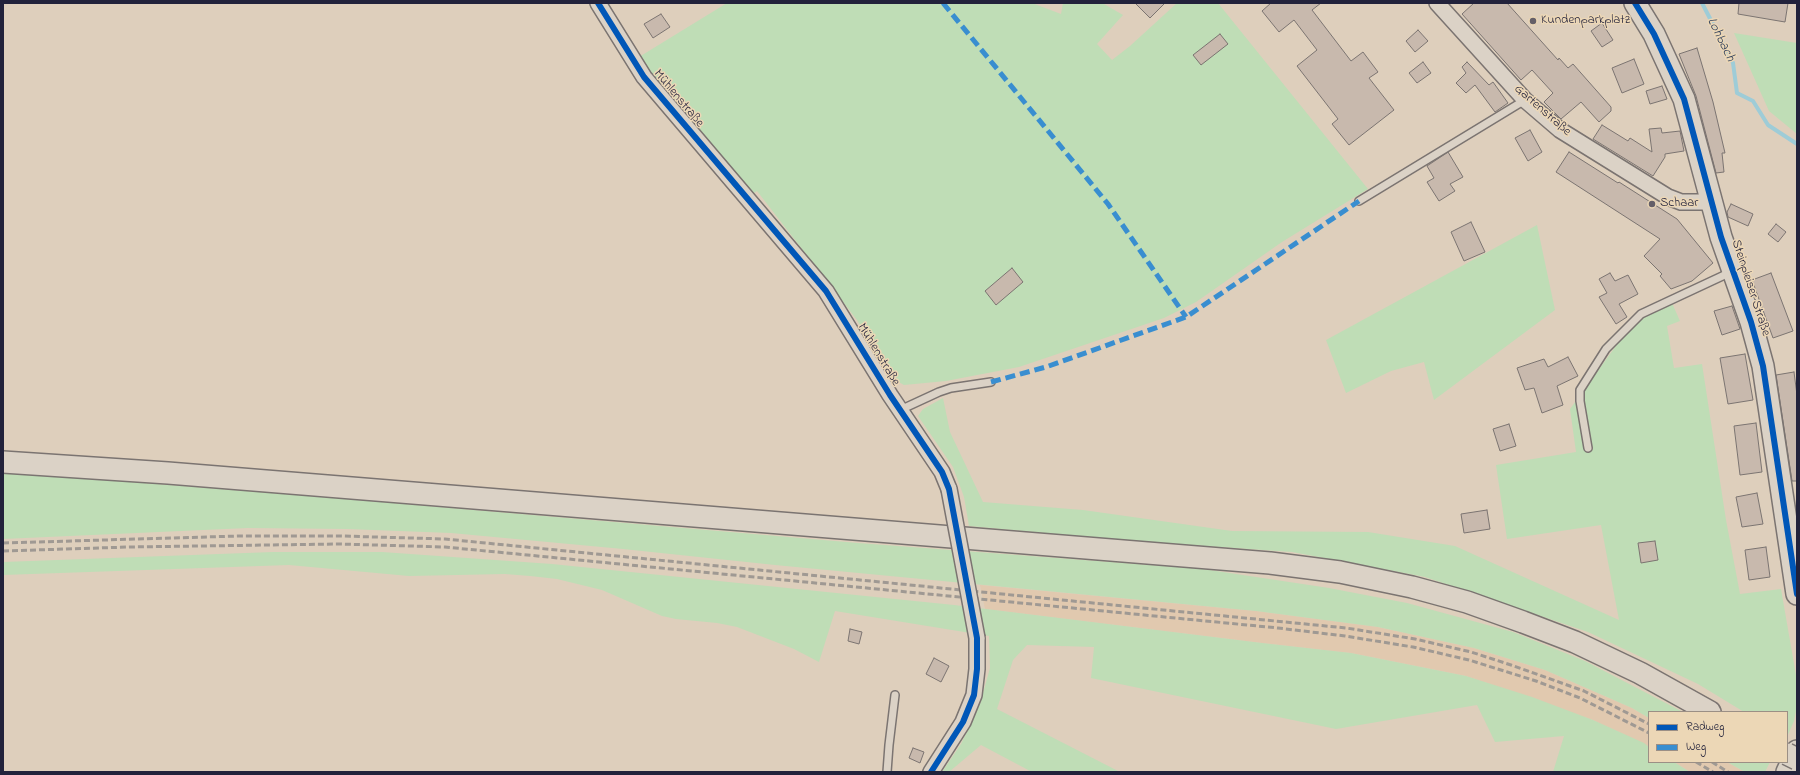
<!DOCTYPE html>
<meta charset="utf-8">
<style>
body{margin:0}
#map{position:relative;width:1800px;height:775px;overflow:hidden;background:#decfbc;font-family:"Indie Flower",sans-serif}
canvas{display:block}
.frame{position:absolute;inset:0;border:4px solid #22223b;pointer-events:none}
.legend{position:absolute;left:1648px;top:711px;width:140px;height:52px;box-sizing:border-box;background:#ecd7b6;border:1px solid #9b8f85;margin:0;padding:5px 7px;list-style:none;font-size:12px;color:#22223b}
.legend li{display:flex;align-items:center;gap:8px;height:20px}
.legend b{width:20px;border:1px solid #9b8f85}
</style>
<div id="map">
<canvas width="1800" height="775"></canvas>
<div class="frame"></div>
<ul class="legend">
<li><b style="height:5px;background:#0057b8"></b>Radweg</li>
<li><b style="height:5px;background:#398ed0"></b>Weg</li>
</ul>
</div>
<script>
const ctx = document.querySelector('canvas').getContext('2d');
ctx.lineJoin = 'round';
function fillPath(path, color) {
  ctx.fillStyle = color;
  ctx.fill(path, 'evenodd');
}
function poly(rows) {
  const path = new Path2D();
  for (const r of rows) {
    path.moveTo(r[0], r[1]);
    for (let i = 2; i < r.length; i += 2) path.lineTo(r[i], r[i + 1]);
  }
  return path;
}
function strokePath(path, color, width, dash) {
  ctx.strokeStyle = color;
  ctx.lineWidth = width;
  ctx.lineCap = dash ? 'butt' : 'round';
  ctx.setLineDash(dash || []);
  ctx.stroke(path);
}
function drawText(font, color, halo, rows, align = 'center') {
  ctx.font = font + ' "Indie Flower",sans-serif';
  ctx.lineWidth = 3;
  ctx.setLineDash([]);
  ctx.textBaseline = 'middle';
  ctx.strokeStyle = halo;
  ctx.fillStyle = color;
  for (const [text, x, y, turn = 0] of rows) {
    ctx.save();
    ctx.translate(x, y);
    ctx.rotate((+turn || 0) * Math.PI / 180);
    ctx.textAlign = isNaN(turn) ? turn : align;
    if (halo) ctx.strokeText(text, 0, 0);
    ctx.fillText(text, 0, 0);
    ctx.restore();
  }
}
fillPath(poly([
 [980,585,1256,611,1378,627,1474,648,1545,670,1632,708,1649,718,1649,747,1593,720,1466,676,1351,653,1262,643,985,609],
 [1674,762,1727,762,1745,772,1690,772]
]), '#e1c9af');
fillPath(poly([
 [727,3,1032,3,1061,14,1063,3,1104,4,1123,15,1097,44,1112,60,1130,46,1177,3,1218,3,1368,189,1282,242,1196,302,1164,318,1019,367,946,381,904,385,891,378,857,320,757,191,742,201,639,57],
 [1734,33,1797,43,1797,134,1769,111],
 [1537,225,1555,310,1434,400,1424,362,1391,371,1346,393,1326,340],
 [1672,303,1680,321,1667,326,1674,368,1702,364,1726,520,1740,594,1781,589,1797,681,1797,706,1794,721,1787,737,1787,712,1744,712,1698,684,1588,632,1425,577,1292,552,1119,540,969,526,964,497,953,467,918,416,923,409,943,398,950,432,983,502,1083,510,1232,531,1368,532,1455,546,1619,620,1601,525,1507,539,1496,465,1576,452,1570,409,1626,332,1651,312],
 [3,472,323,497,858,543,1203,569,1329,588,1407,603,1513,632,1585,661,1683,712,1649,712,1649,718,1632,708,1545,670,1474,648,1378,627,1256,611,775,565,623,549,451,533,347,529,248,528,3,539],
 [273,552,382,552,552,564,954,605,1262,643,1351,653,1466,676,1532,697,1593,720,1644,743,1649,747,1649,762,1674,762,1690,772,1553,772,1564,736,1495,742,1477,705,1336,729,1091,678,1094,647,1027,645,1013,660,997,709,1120,772,1032,772,981,745,949,772,942,772,961,744,980,704,990,668,989,636,835,611,819,662,794,649,737,627,717,623,676,619,662,616,602,590,557,579,530,576,505,574,409,576,289,565,3,575,3,562],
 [1727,762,1770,762,1765,772,1745,772]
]), '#bfddb6');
strokePath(poly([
 [1702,3,1733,63,1737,93,1753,101,1768,125,1797,144]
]), '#9eccd7', 4);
const building = poly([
 [1135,3,1165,3,1150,18,1135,3],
 [1271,3,1321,3,1312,10,1351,61,1363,52,1378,72,1369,78,1394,110,1349,145,1332,124,1338,119,1297,66,1317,50,1294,20,1279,32,1262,11,1271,3],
 [1474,3,1507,3,1558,60,1559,58,1568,68,1573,64,1611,107,1611,111,1599,122,1581,102,1561,119,1544,102,1553,93,1532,70,1521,80,1462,14,1474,3],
 [1739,3,1788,3,1785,22,1738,14,1739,3],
 [661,14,670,27,653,38,644,24,661,14],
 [1602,23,1613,40,1602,47,1591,31,1602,23],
 [1418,30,1428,41,1415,52,1406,41,1418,30],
 [1220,34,1228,44,1201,65,1193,55,1220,34],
 [1697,48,1713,102,1725,153,1722,153,1724,172,1716,173,1696,96,1679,54,1697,48],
 [1634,59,1644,84,1622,93,1612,68,1634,59],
 [1423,62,1431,73,1417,83,1409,73,1423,62],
 [1467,62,1489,85,1493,82,1508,103,1495,112,1475,85,1466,93,1456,83,1466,73,1462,67,1467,62],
 [1662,86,1667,99,1650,104,1646,91,1662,86],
 [1602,125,1628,141,1630,138,1652,152,1649,129,1661,128,1662,133,1680,131,1684,151,1665,154,1665,157,1653,176,1593,139,1602,125],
 [1530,130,1542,152,1528,161,1515,138,1530,130],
 [1448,152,1463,177,1450,184,1455,191,1439,201,1427,182,1434,178,1427,166,1448,152],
 [1569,152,1618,183,1619,182,1677,219,1713,263,1692,281,1671,289,1660,276,1662,274,1644,256,1660,239,1556,172,1569,152],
 [1731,204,1753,214,1748,226,1728,217,1727,212,1731,204],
 [1471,222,1485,252,1464,261,1451,232,1471,222],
 [1776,224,1786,232,1778,242,1768,234,1776,224],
 [1012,268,1023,282,996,305,985,291,1012,268],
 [1610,273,1615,281,1628,275,1638,294,1619,304,1627,317,1616,324,1599,297,1607,293,1599,279,1610,273],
 [1771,273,1793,331,1773,338,1752,280,1771,273],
 [1732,306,1740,329,1722,335,1714,311,1732,306],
 [1745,354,1753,400,1728,404,1720,358,1745,354],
 [1568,357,1578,376,1557,386,1563,405,1542,413,1534,388,1525,390,1517,368,1544,359,1548,367,1568,357],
 [1794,372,1797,395,1797,481,1792,481,1776,375,1794,372],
 [1756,423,1762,472,1740,475,1734,426,1756,423],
 [1509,424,1516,446,1500,451,1493,429,1509,424],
 [1757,493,1763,524,1742,527,1736,497,1757,493],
 [1487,510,1490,529,1464,533,1461,514,1487,510],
 [1655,541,1658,560,1641,563,1638,543,1655,541],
 [1766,547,1770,577,1749,580,1745,550,1766,547],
 [850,629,862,632,859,644,848,641,850,629],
 [934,658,949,666,941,682,926,674,934,658],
 [913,748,924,752,920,763,909,758,913,748]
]);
fillPath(building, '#c8b9ad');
strokePath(building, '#7b7471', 1);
const lane = poly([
 [1359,201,1525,100],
 [900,410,939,392,951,388,991,382],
 [1588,448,1580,401,1580,390,1606,349,1641,314,1731,272],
 [887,772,889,745,895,695]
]);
const street = poly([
 [598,3,644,77,826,291,890,395,942,472,949,489],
 [1437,3,1525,100,1560,130,1668,197,1681,202,1712,202],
 [931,772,963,722,974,695,977,669,977,638]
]);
const secondary = poly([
 [1635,3,1654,34,1684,99,1721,237,1751,322,1763,366,1797,594],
 [3,462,168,473,1270,563,1340,572,1412,587,1467,602,1523,622,1575,642,1640,673,1710,712],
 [1787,772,1797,751]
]);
strokePath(lane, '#7b7471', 10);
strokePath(street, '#7b7471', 18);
strokePath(secondary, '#7b7471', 24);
strokePath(lane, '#dbd2c6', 7);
strokePath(street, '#dbd2c6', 15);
strokePath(secondary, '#dbd2c6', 21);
strokePath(poly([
 [3,543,239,536,341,536,445,539,1346,628,1415,639,1471,652,1511,665,1584,691,1649,724],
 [3,551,129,547,340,544,445,547,1278,628,1345,636,1413,647,1469,660,1536,681,1580,698,1649,733],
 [1696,762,1713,772],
 [1712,762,1728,772]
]), '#9f9993', 3, [6, 3]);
const streetBridge = poly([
 [949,489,977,638]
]);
const secondaryBridge = poly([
 [1787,754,1797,759]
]);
strokePath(streetBridge, '#7b7471', 18, []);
strokePath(secondaryBridge, '#7b7471', 24, []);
strokePath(streetBridge, '#dbd2c6', 15);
strokePath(secondaryBridge, '#dbd2c6', 21);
strokePath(poly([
 [943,3,1108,204,1186,317],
 [991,382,1046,367,1186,317,1359,201]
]), '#398ed0', 5, [10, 5]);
strokePath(poly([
 [598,3,644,77,826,291,890,395,942,472,949,489,977,638,977,669,974,695,963,722,931,772],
 [1635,3,1654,34,1684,99,1721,237,1751,322,1763,366,1797,594]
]), '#0057b8', 6);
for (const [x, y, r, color] of [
 [1533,21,4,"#645f68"],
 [1652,204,4,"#645f68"]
]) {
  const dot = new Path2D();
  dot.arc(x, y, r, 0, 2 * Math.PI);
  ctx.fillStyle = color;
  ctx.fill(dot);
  strokePath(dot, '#ecd7b6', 1.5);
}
drawText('13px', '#22223b', '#ecd7b6', [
 ["Kundenparkplatz",1541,21],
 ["Schaar",1660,204]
], 'left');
drawText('13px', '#22223b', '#ecd7b6', [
 ["Mühlenstraße",678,99,50],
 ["Gartenstraße",1542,111,41],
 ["Steinpleiser Straße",1750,288,72],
 ["Mühlenstraße",878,355,59]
]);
drawText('italic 14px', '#35445d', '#ecd7b6', [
 ["Lohbach",1720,40,64]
]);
</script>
